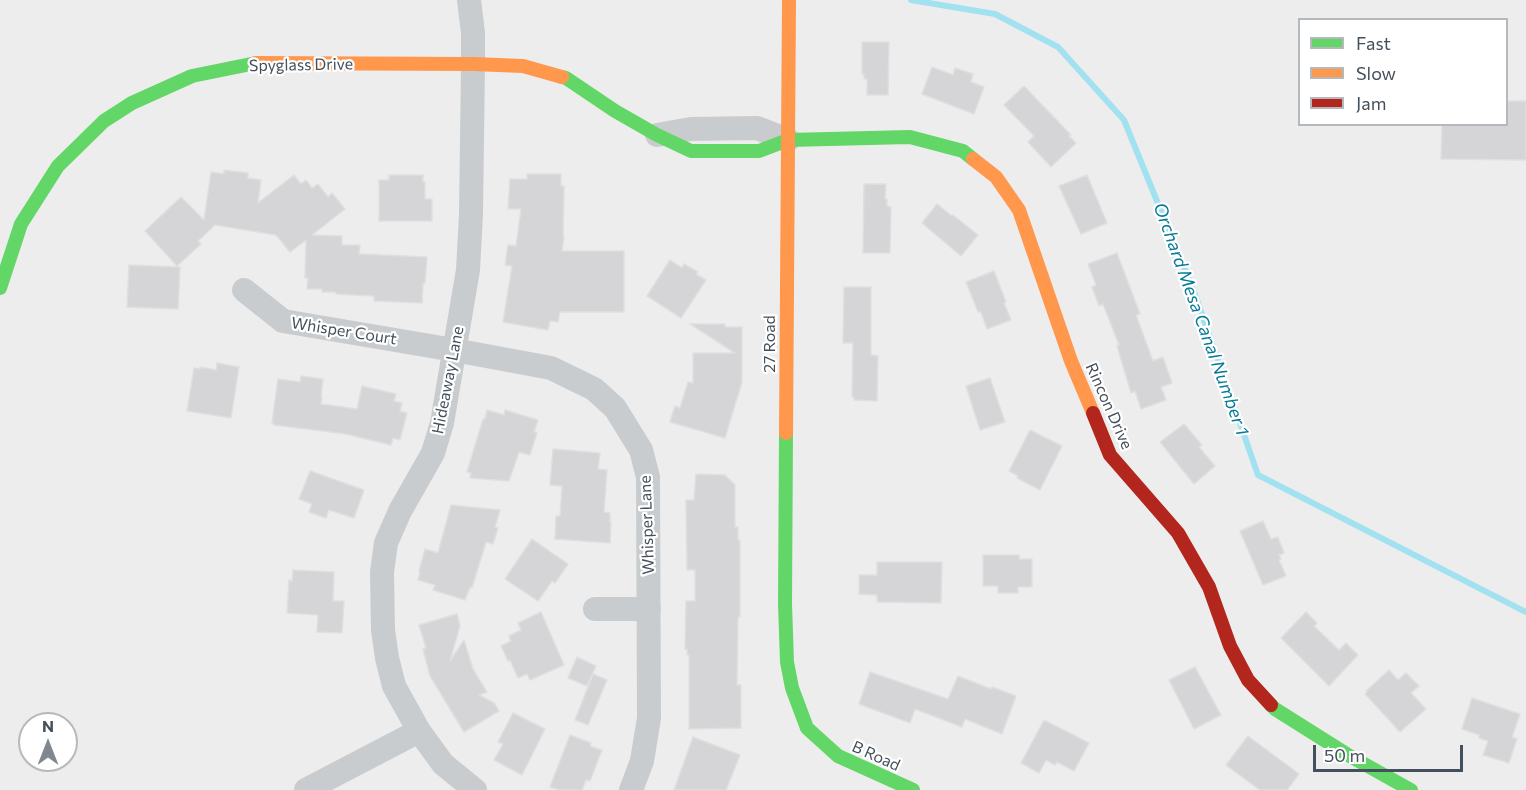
<!DOCTYPE html>
<style>
body{margin:0}
#map{position:relative;width:1526px;height:790px;overflow:hidden;background:#eeeded;font-family:Commissioner,sans-serif}
canvas{display:block}
.legend{position:absolute;left:1298px;top:18px;width:210px;height:108px;box-sizing:border-box;background:#fff;border:2px solid #b4b9bd;margin:0;padding:8px 10px;list-style:none;font-size:18px;color:#44505b}
.legend li{display:flex;align-items:center;gap:12px;height:30px}
.legend b{width:30px;border:2px solid #b4b9bd}
.north{position:absolute;left:18px;top:712px;width:60px;height:60px;box-sizing:border-box;background:#fff;border:2px solid #b4b9bd;border-radius:50%;rotate:0deg;font-size:16px;font-weight:700;line-height:24px;text-align:center;color:#44505b}
.north::after{content:'';display:block;margin:auto;width:21px;height:27px;background:#80878e;clip-path:polygon(50% 0,100% 100%,50% 72%,0 100%)}
.scale{position:absolute;left:1313px;top:745px;width:150px;height:27px;box-sizing:border-box;border:3px solid #44505b;border-top:0;padding-left:8px;font-size:18px;line-height:21px;white-space:nowrap;color:#44505b;-webkit-text-stroke:4px #fff;paint-order:stroke}
</style>
<div id="map">
<canvas width="1526" height="790"></canvas>
<ul class="legend">
<li><b style="height:8px;background:#63d668"></b>Fast</li>
<li><b style="height:8px;background:#ff974d"></b>Slow</li>
<li><b style="height:8px;background:#b3261e"></b>Jam</li>
</ul>
<div class="north">N</div>
<div class="scale">50 m</div>
</div>
<script>
const ctx = document.querySelector('canvas').getContext('2d');
ctx.lineJoin = 'round';
function poly(rows) {
  const path = new Path2D();
  for (const r of rows) {
    path.moveTo(r[0], r[1]);
    for (let i = 2; i < r.length; i += 2) path.lineTo(r[i], r[i + 1]);
  }
  return path;
}
function strokePath(path, color, width, dash) {
  ctx.strokeStyle = color;
  ctx.lineWidth = width;
  ctx.lineCap = dash ? 'butt' : 'round';
  ctx.setLineDash(dash || []);
  ctx.stroke(path);
}
function fillPath(path, color) {
  ctx.fillStyle = color;
  ctx.fill(path, 'evenodd');
}
function drawText(font, color, halo, rows, align = 'center') {
  ctx.font = font + ' Commissioner,sans-serif';
  ctx.lineWidth = 4.5;
  ctx.setLineDash([]);
  ctx.textBaseline = 'middle';
  ctx.strokeStyle = halo;
  ctx.fillStyle = color;
  for (const [text, x, y, turn = 0] of rows) {
    ctx.save();
    ctx.translate(x, y);
    ctx.rotate((+turn || 0) * Math.PI / 180);
    ctx.textAlign = isNaN(turn) ? turn : align;
    if (halo) ctx.strokeText(text, 0, 0);
    ctx.fillText(text, 0, 0);
    ctx.restore();
  }
}
strokePath(poly([
 [911,0,995,14,1058,47,1124,120,1196,297,1258,475,1526,612]
]), '#a2e1f0', 6);
const building = poly([
 [862,42,889,42,888,95,867,95,867,79,864,79,864,74,862,74,862,42],
 [932,67,953,75,955,68,973,74,971,82,984,87,974,114,922,94,932,67],
 [1024,86,1071,135,1069,136,1076,143,1051,167,1028,142,1034,136,1004,105,1024,86],
 [1506,101,1526,101,1526,160,1441,159,1442,124,1506,124,1506,101],
 [224,170,248,173,248,178,261,180,258,203,294,175,301,184,306,180,312,188,318,184,328,197,332,193,345,209,312,235,342,236,342,245,360,245,359,254,427,257,425,283,423,283,422,303,374,301,374,296,336,294,336,292,322,292,322,289,307,289,308,278,305,278,306,240,290,252,276,235,215,225,198,241,201,244,177,266,145,231,181,197,204,220,211,172,224,174,224,170],
 [527,174,561,174,561,186,564,186,563,236,564,236,562,251,624,251,624,312,560,312,558,322,550,321,548,330,503,322,512,266,505,265,508,245,516,246,521,209,508,209,510,179,527,179,527,174],
 [389,175,423,175,423,182,425,182,425,199,432,199,432,221,379,221,379,180,389,180,389,175],
 [1087,175,1107,223,1081,234,1059,186,1087,175],
 [864,184,886,184,885,199,887,199,887,206,891,207,890,253,863,253,864,184],
 [937,204,952,216,953,215,978,235,961,256,922,223,937,204],
 [1117,253,1140,314,1136,315,1153,361,1163,357,1172,383,1161,387,1166,400,1141,409,1135,391,1131,393,1117,346,1119,345,1103,304,1099,306,1092,287,1096,285,1088,264,1117,253],
 [670,260,682,268,684,264,698,272,696,274,706,280,681,318,647,296,670,260],
 [129,265,180,267,178,309,127,307,129,265],
 [994,271,1006,302,1004,303,1011,320,987,329,981,312,978,312,966,282,994,271],
 [844,287,871,287,871,355,878,356,877,401,854,400,854,397,852,397,853,343,843,343,844,287],
 [690,324,725,324,725,327,742,327,742,382,725,438,670,422,675,406,680,408,688,382,693,383,693,353,735,353,690,324],
 [217,363,239,367,231,418,187,411,194,368,200,369,200,367,216,370,217,363],
 [301,376,323,379,321,397,322,397,321,404,357,409,362,386,396,394,394,401,402,403,400,411,407,413,400,440,393,438,391,445,346,434,274,425,274,424,272,423,278,379,300,382,301,376],
 [990,378,1005,422,980,430,966,386,990,378],
 [487,410,504,415,505,410,538,420,534,432,537,433,530,455,519,452,509,481,470,478,471,473,467,472,483,419,485,419,487,410],
 [1184,424,1202,445,1199,447,1215,466,1194,484,1160,442,1184,424],
 [1030,430,1062,446,1040,490,1017,478,1018,476,1009,471,1030,430],
 [553,449,600,453,598,469,607,470,604,512,610,513,610,522,611,522,610,543,555,539,556,516,560,516,562,486,550,485,553,449],
 [310,471,364,490,354,518,329,510,326,518,309,512,312,504,299,499,310,471],
 [696,474,725,475,735,485,735,527,738,527,738,540,740,540,740,617,738,617,737,685,741,685,741,728,689,729,689,655,687,655,687,649,685,649,686,601,695,601,695,570,687,570,686,500,694,500,696,474],
 [451,505,500,510,495,527,498,528,493,544,486,542,472,588,470,587,465,600,433,590,435,585,418,580,420,572,419,571,425,549,438,553,451,505],
 [1263,521,1271,539,1278,537,1284,553,1279,555,1281,559,1279,560,1286,576,1263,585,1240,531,1263,521],
 [532,539,568,564,555,583,552,581,538,601,505,579,532,539],
 [983,555,1019,555,1019,559,1032,559,1032,587,1018,587,1018,593,998,593,998,586,983,586,983,555],
 [877,562,942,562,941,603,877,602,877,595,859,594,859,575,877,575,877,562],
 [293,570,334,572,333,601,344,601,342,633,317,632,318,615,287,613,289,580,292,581,293,570],
 [541,612,564,665,530,680,527,674,518,678,510,660,508,661,501,646,511,641,509,636,521,630,518,623,541,612],
 [1306,612,1317,623,1314,626,1339,650,1346,643,1358,655,1329,686,1281,638,1306,612],
 [457,614,460,626,450,661,464,640,473,669,487,692,479,695,494,703,499,711,464,732,430,676,423,649,426,648,419,625,457,614],
 [577,657,596,666,587,686,568,678,577,657],
 [1195,667,1221,715,1194,729,1169,680,1195,667],
 [1389,670,1398,680,1406,673,1419,686,1411,693,1426,709,1400,732,1365,694,1367,692,1366,691,1389,670],
 [870,672,948,699,958,676,991,689,992,687,1016,696,1002,734,965,719,962,727,915,709,910,723,859,704,870,672],
 [593,674,607,680,588,725,575,720,593,674],
 [1472,698,1520,714,1512,737,1517,739,1509,763,1483,755,1488,741,1479,738,1479,735,1462,729,1472,698],
 [513,713,545,729,522,775,494,760,503,744,498,742,513,713],
 [1044,720,1089,743,1074,771,1057,762,1055,765,1046,760,1039,773,1021,763,1044,720],
 [570,735,591,743,590,746,602,750,590,781,586,780,582,790,559,790,550,787,570,735],
 [1248,736,1299,774,1287,790,1260,790,1226,765,1248,736],
 [693,737,740,755,726,790,674,790,693,737]
]);
fillPath(building, '#d5d5d7');
strokePath(building, '#dfdfe0', 1.5);
strokePath(poly([
 [469,0,473,33,473,64,471,214,468,270,442,423,433,453,400,511,386,543,382,572,383,630,387,658,394,686,419,731,443,764,475,790],
 [657,135,691,129,757,128,788,140],
 [244,290,283,321,454,350,551,368,594,389,615,408,641,450,648,477,649,718,642,761,631,790],
 [595,609,649,609],
 [306,790,419,731]
]), '#c9cccf', 24);
strokePath(poly([
 [562,77,566,78,615,111,657,135,691,151,759,151,788,140,910,137,963,151,973,159],
 [0,288,21,224,58,166,104,121,132,103,192,76,256,63],
 [786,433,785,604,787,662,792,688,807,728,838,756,913,790],
 [1271,705,1275,709,1348,755,1411,790]
]), '#63d668', 14);
strokePath(poly([
 [256,63,473,64,523,66,562,77],
 [973,159,996,177,1019,210,1071,361,1093,413],
 [786,433,789,0]
]), '#ff974d', 14);
strokePath(poly([
 [1093,413,1110,455,1178,533,1209,587,1230,646,1248,680,1271,705]
]), '#b3261e', 14);
drawText('16px', '#44505b', '#fff', [
 ["Spyglass Drive",301,65,-1],
 ["Whisper Court",344,331,9],
 ["27 Road",770,344,-90],
 ["Hideaway Lane",448,380,-79],
 ["Rincon Drive",1109,406,66],
 ["Whisper Lane",647,525,-92],
 ["B Road",876,756,24]
]);
drawText('italic 18px', '#067b96', '#fff', [
 ["Orchard Mesa Canal Number 1",1201,319,70]
]);
</script>
